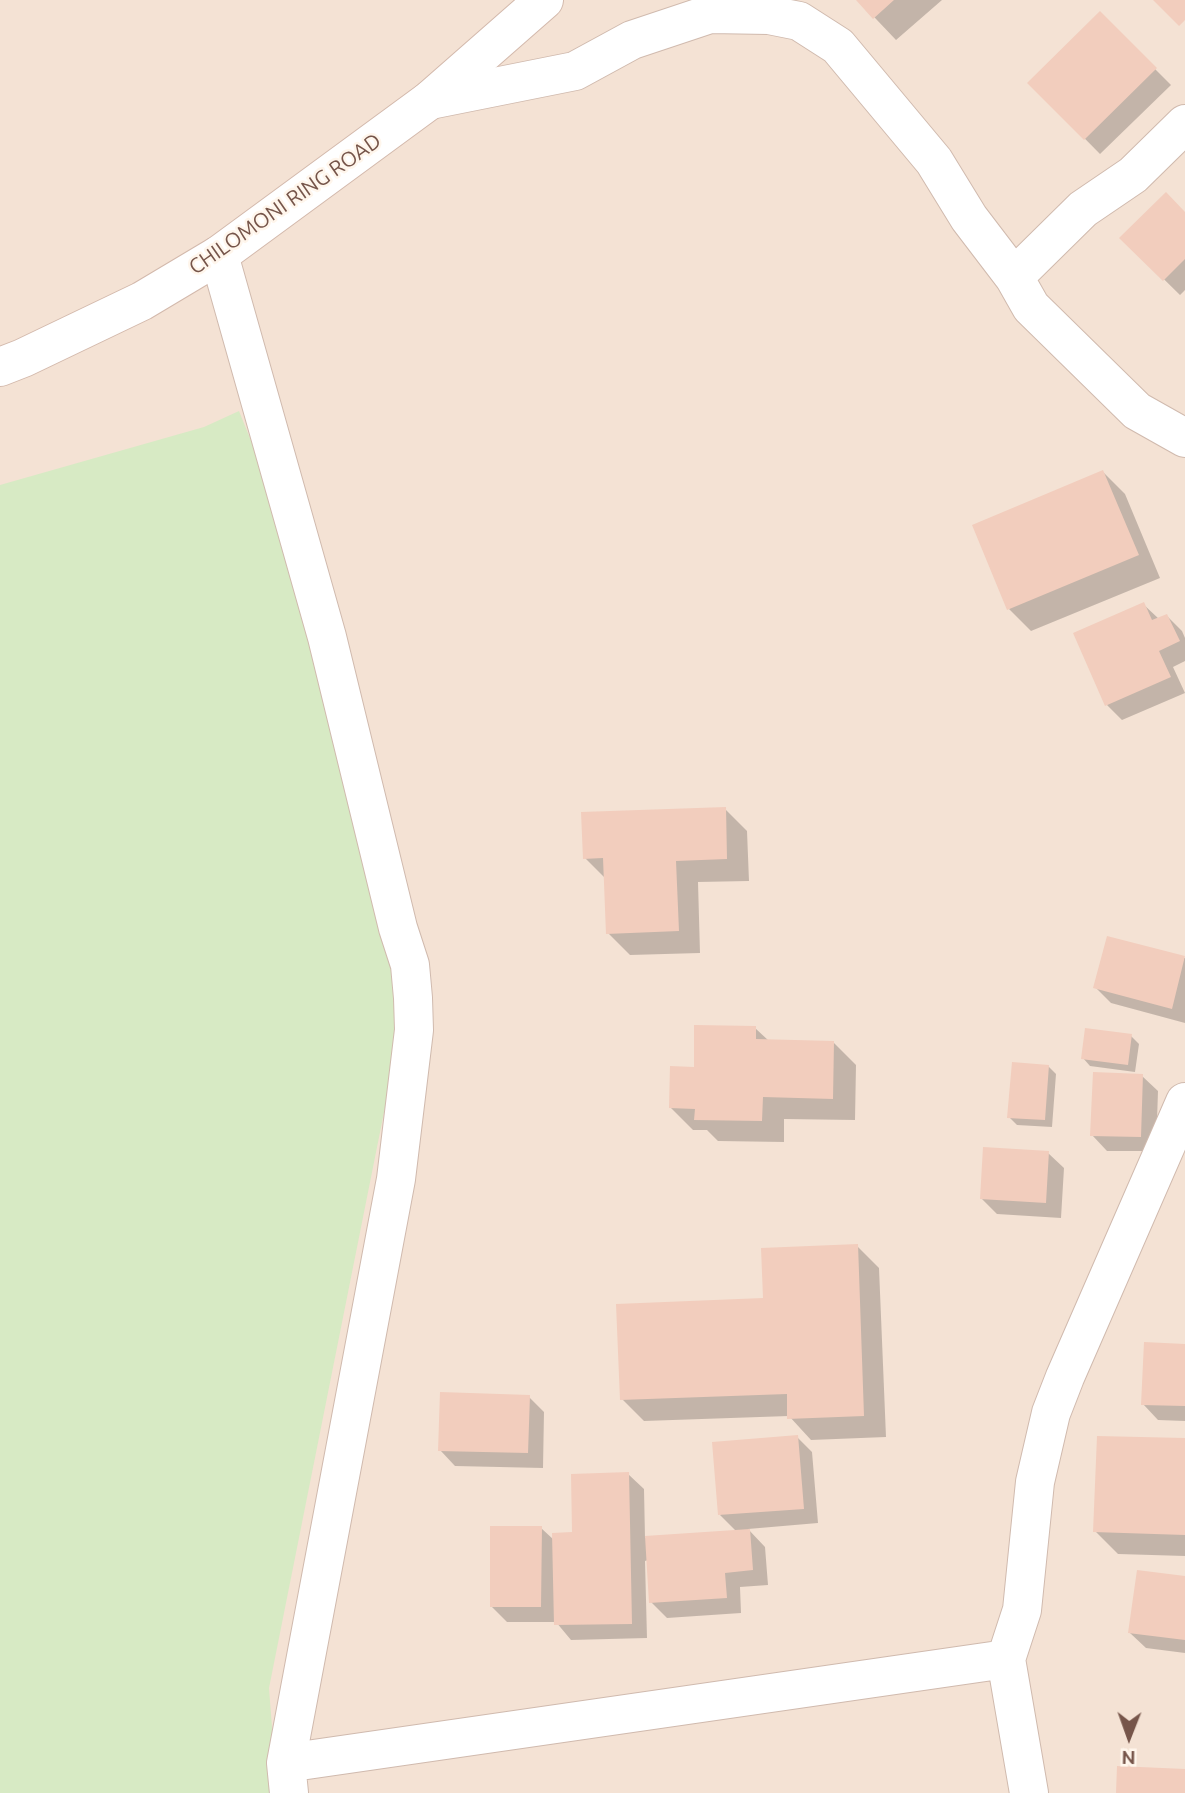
<!DOCTYPE html>
<style>
body{margin:0}
#map{position:relative;width:1185px;height:1793px;overflow:hidden;background:#fcf1e5;font-family:Ubuntu,sans-serif}
canvas{display:block}
.north{position:absolute;left:1094px;top:1702px;width:70px;height:70px;-webkit-text-stroke:5px #fff6ec;paint-order:stroke;rotate:181deg;font-size:19px;font-weight:700;line-height:28px;text-align:center;color:#76554a}
.north::after{content:'';display:block;margin:auto;width:24px;height:32px;background:#76554a;clip-path:polygon(50% 0,100% 100%,50% 72%,0 100%)}
</style>
<div id="map">
<canvas width="1185" height="1793"></canvas>
<div class="north">N</div>
</div>
<script>
const ctx = document.querySelector('canvas').getContext('2d');
ctx.lineJoin = 'round';
function fillPath(path, color) {
  ctx.fillStyle = color;
  ctx.fill(path, 'evenodd');
}
function poly(rows) {
  const path = new Path2D();
  for (const r of rows) {
    path.moveTo(r[0], r[1]);
    for (let i = 2; i < r.length; i += 2) path.lineTo(r[i], r[i + 1]);
  }
  return path;
}
function strokePath(path, color, width, dash) {
  ctx.strokeStyle = color;
  ctx.lineWidth = width;
  ctx.lineCap = dash ? 'butt' : 'round';
  ctx.setLineDash(dash || []);
  ctx.stroke(path);
}
function drawText(font, color, halo, rows, align = 'center') {
  ctx.font = font + ' Ubuntu,sans-serif';
  ctx.lineWidth = 5;
  ctx.setLineDash([]);
  ctx.textBaseline = 'middle';
  ctx.strokeStyle = halo;
  ctx.fillStyle = color;
  for (const [text, x, y, turn = 0] of rows) {
    ctx.save();
    ctx.translate(x, y);
    ctx.rotate((+turn || 0) * Math.PI / 180);
    ctx.textAlign = isNaN(turn) ? turn : align;
    if (halo) ctx.strokeText(text, 0, 0);
    ctx.fillText(text, 0, 0);
    ctx.restore();
  }
}
fillPath(poly([
 [0,0,1185,0,1185,1793,0,1793]
]), '#f4e2d4');
fillPath(poly([
 [239,411,344,671,401,1027,269,1688,277,1793,0,1793,0,485,204,427]
]), '#d7eac4');
fillPath(poly([
 [858,0,942,0,896,40],
 [1100,14,1171,85,1100,154,1030,83],
 [1185,214,1185,290,1180,295,1122,238],
 [1103,472,1125,494,1160,578,1031,631,1009,609],
 [1143,604,1159,619,1167,616,1182,631,1185,638,1185,661,1173,667,1185,693,1122,720,1107,705],
 [725,809,747,831,749,881,698,882,700,953,630,955,608,933,606,879,585,858],
 [1108,938,1185,958,1185,1023,1111,1003,1095,987],
 [755,1028,769,1041,834,1043,856,1065,855,1120,784,1119,784,1142,718,1141,707,1130,693,1130,671,1108],
 [1131,1036,1139,1044,1135,1072,1090,1066,1083,1058],
 [1048,1066,1056,1074,1052,1127,1017,1125,1009,1117],
 [1142,1076,1158,1091,1156,1151,1107,1151,1092,1135],
 [1048,1153,1064,1168,1061,1218,997,1214,982,1199],
 [857,1246,879,1268,886,1437,811,1440,789,1416,644,1421,622,1399,764,1300],
 [1185,1346,1185,1421,1158,1420,1143,1404],
 [529,1397,544,1412,543,1468,455,1466,440,1450],
 [797,1437,812,1452,818,1523,748,1529,765,1547,768,1585,740,1587,741,1613,667,1618,651,1602,648,1560,645,1561,647,1638,571,1640,556,1622,507,1622,491,1606,541,1528,554,1540,574,1534,628,1474,644,1489,645,1538,737,1532,720,1515],
 [1185,1440,1185,1556,1118,1554,1095,1531],
 [1185,1578,1185,1653,1146,1648,1130,1633]
]), '#0003');
fillPath(poly([
 [856,0,894,0,873,19],
 [1153,0,1185,0,1185,20,1179,26],
 [1100,11,1157,68,1084,140,1027,83],
 [1166,192,1185,212,1185,259,1163,281,1119,238],
 [1103,470,1139,555,1007,610,972,525],
 [1144,602,1152,620,1167,614,1180,641,1159,651,1171,677,1105,706,1073,633],
 [726,807,727,859,676,861,679,931,606,934,603,858,583,859,581,812],
 [1107,936,1185,956,1172,1009,1093,988],
 [694,1025,756,1026,756,1039,834,1041,833,1099,763,1097,762,1121,694,1120,695,1109,669,1108,670,1066,694,1067],
 [1085,1028,1132,1034,1128,1065,1081,1059],
 [1012,1062,1049,1065,1045,1120,1007,1118],
 [1093,1072,1143,1074,1141,1137,1090,1136],
 [983,1147,1049,1151,1046,1203,980,1199],
 [858,1244,864,1416,787,1419,787,1394,620,1400,616,1304,763,1298,761,1248],
 [1144,1342,1185,1344,1185,1406,1141,1405],
 [440,1392,530,1395,528,1453,438,1451],
 [798,1435,804,1509,718,1515,712,1442],
 [1097,1436,1185,1438,1185,1535,1093,1532],
 [629,1472,632,1624,554,1625,552,1533,572,1532,571,1474],
 [490,1526,542,1526,541,1607,490,1607],
 [750,1529,753,1570,725,1573,727,1598,649,1603,645,1536],
 [1137,1570,1185,1576,1185,1640,1128,1633],
 [1117,1766,1185,1769,1185,1793,1116,1793]
]), '#f2cdbd');
const street = poly([
 [430,100,575,71,632,40,710,14,769,15,799,21,838,46,934,161,969,218,1014,277,1031,307,1137,411,1185,438],
 [219,255,327,637,398,928,410,965,413,998,414,1030,396,1179,286,1763,289,1793],
 [1014,277,1083,209,1133,175,1185,124],
 [286,1763,1006,1659],
 [1029,1793,1006,1659,1022,1610,1035,1482,1051,1413,1065,1377,1185,1102]
]);
const secondary = poly([
 [0,367,23,358,142,301,219,255,430,100,544,0]
]);
strokePath(street, '#d0baae', 40);
strokePath(secondary, '#d3b9ac', 40);
strokePath(street, '#fff', 38);
strokePath(secondary, '#fff', 38);
drawText('21px', '#76554a', '#fff6ec', [
 ["CHILOMONI RING ROAD",285,204,-35]
]);
</script>
